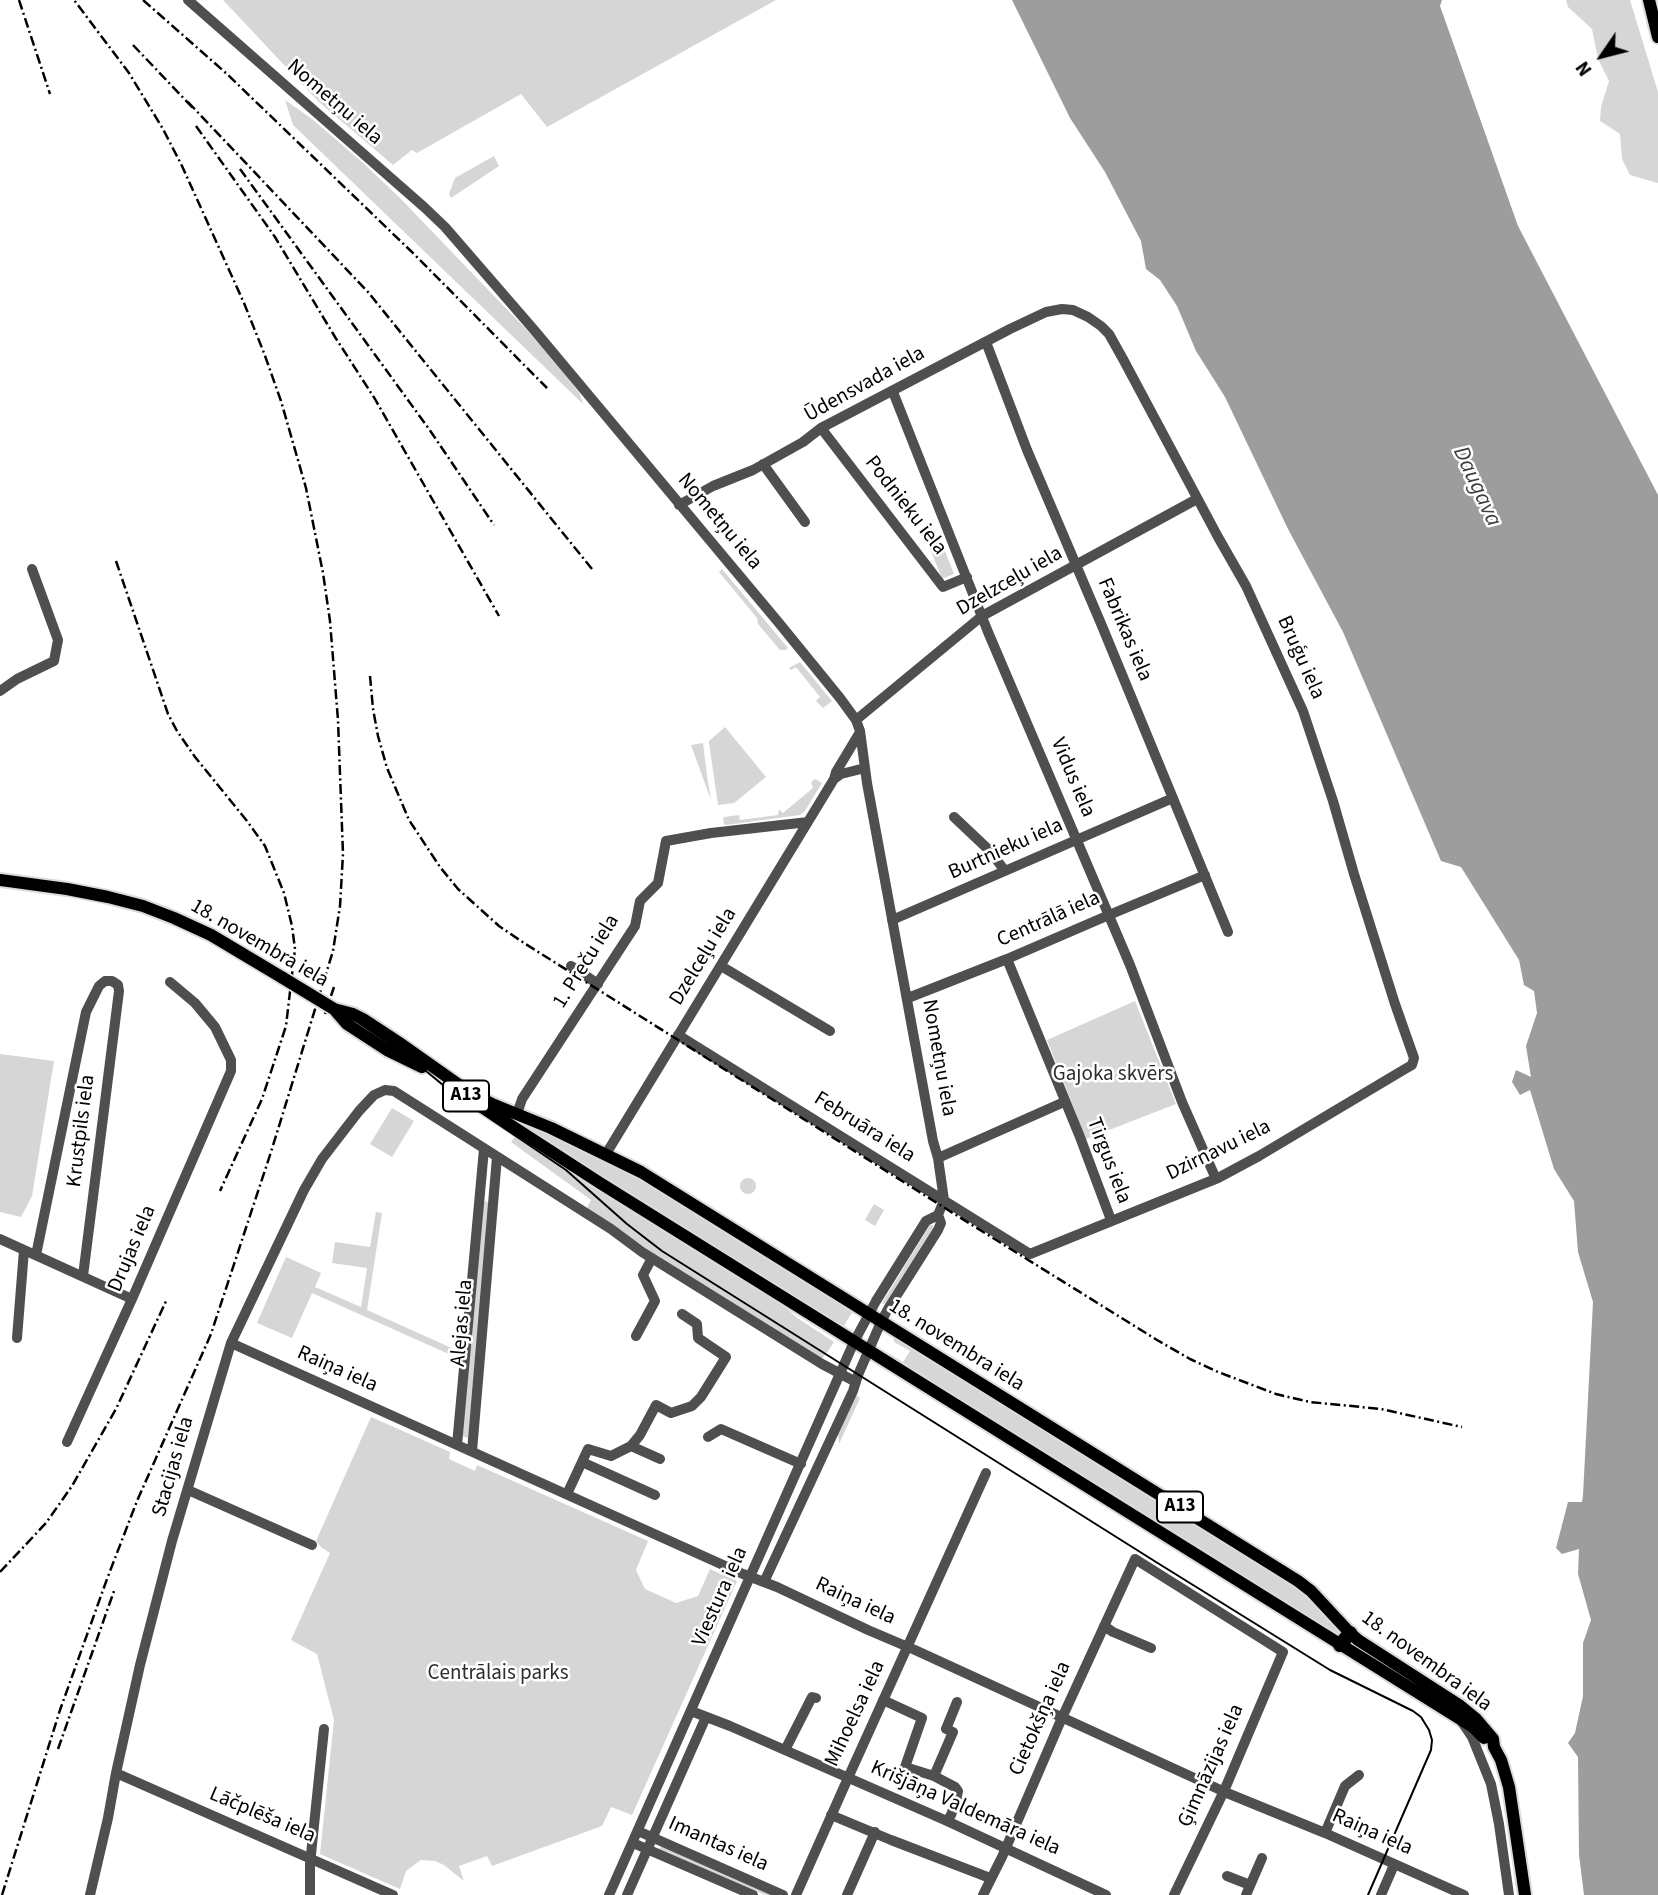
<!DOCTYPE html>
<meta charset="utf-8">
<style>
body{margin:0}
#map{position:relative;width:1658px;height:1895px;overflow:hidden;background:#fff;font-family:"Source Sans 3",sans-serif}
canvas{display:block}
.north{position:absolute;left:1567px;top:21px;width:70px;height:70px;-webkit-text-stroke:5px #fff;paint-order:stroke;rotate:235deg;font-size:19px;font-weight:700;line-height:28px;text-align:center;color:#000}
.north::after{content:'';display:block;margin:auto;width:24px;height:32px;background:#000;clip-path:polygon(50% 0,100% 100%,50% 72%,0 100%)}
</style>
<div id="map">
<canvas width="1658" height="1895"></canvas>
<div class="north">N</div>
</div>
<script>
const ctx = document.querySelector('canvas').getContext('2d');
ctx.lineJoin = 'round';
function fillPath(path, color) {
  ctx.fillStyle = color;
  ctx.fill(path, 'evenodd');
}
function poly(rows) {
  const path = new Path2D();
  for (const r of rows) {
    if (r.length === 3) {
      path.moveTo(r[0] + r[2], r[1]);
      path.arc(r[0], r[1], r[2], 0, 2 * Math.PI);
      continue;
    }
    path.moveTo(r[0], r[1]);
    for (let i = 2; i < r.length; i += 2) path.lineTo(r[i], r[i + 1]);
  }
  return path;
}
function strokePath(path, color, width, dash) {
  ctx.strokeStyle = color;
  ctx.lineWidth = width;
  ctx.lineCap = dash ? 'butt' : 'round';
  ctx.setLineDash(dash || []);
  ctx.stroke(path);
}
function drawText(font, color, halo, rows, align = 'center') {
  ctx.font = font + ' "Source Sans 3",sans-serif';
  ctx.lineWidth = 5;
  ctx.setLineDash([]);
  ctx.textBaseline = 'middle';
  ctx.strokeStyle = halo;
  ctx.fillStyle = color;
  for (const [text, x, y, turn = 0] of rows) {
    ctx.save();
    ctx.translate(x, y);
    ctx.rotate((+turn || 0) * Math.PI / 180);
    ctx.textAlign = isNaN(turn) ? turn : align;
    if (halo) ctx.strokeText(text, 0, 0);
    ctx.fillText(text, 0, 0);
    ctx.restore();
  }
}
fillPath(poly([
 [223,0,776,0,547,127,521,94,417,153,412,150,393,165,319,102],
 [1566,0,1630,0,1658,92,1658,183,1630,175,1622,159,1620,134,1600,121,1601,107,1609,81,1598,59,1592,29,1568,7],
 [285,100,312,119,362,162,400,198,545,349,580,394,583,404,293,125],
 [494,156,499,166,451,198,449,194,455,178],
 [940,538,954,574,942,579,928,543],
 [722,569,788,648,786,650,780,650,758,624,757,618,719,572],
 [800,662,832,701,823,708,816,701,820,697,796,667,791,670,789,668],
 [725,727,766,777,734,803,718,805,709,743,709,741],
 [703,743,707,776,711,800,691,745],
 [815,779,822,783,805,811,800,815,726,825,724,824,723,819,724,817,739,815,740,820,778,815,779,809,783,813,813,788,811,782],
 [1135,1001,1176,1104,1086,1139,1047,1040],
 [0,1054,54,1061,32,1196,21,1217,0,1212],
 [392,1108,414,1121,392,1157,370,1144],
 [524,1123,552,1134,635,1175,853,1311,842,1329,585,1167,532,1131,522,1127],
 [517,1134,779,1301,796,1317,834,1342,828,1351,821,1360,657,1256,587,1208,591,1200,511,1142],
 [748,1186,8],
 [486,1201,489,1203,468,1438,462,1436,483,1203],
 [874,1204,884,1210,875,1226,865,1220],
 [376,1212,382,1213,367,1310,454,1349,451,1355,312,1293,292,1338,257,1323,286,1257,321,1273,315,1287,361,1307,367,1268,332,1263,335,1242,370,1247],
 [930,1225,933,1225,933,1228,885,1304,882,1303],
 [893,1335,1287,1581,1310,1598,1340,1632,1339,1636,886,1355,889,1354,903,1362,910,1351,894,1342],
 [856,1395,860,1398,839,1444,838,1434],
 [371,1417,450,1452,449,1459,475,1471,477,1465,648,1541,636,1570,645,1589,676,1603,698,1596,710,1569,737,1581,632,1815,611,1807,602,1826,492,1866,487,1856,459,1866,464,1881,444,1865,435,1861,421,1860,406,1871,400,1889,320,1854,334,1720,317,1654,291,1640,330,1553,321,1547,316,1541],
 [661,1846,771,1895,765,1895,659,1849]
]), '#d6d6d6');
fillPath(poly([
 [1012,0,1442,0,1440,6,1518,226,1658,495,1658,1895,1584,1895,1579,1855,1578,1757,1568,1743,1575,1733,1583,1696,1583,1643,1591,1620,1578,1574,1579,1549,1562,1554,1556,1548,1568,1502,1582,1502,1583,1495,1593,1302,1578,1252,1574,1201,1554,1169,1530,1090,1520,1095,1512,1082,1516,1070,1531,1077,1526,1046,1537,1013,1534,991,1524,985,1519,960,1461,867,1441,861,1343,632,1288,529,1225,397,1196,351,1177,306,1160,280,1146,269,1141,241,1105,172,1070,118]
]), '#9d9d9d');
const major = poly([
 [1649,0,1658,37],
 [0,880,67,889,108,897,143,906,174,918,211,935,283,978],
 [334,1009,353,1014,363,1019,398,1042,466,1090,492,1104,551,1128,641,1172,1298,1581,1311,1591,1350,1633,1358,1640,1459,1705,1476,1719,1493,1739,1494,1747,1501,1760,1509,1787,1525,1895],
 [334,1009,347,1024,387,1050,422,1067],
 [481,1106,600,1183,1473,1727,1484,1738]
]);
const highway = poly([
 [1340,1645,1350,1633]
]);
strokePath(major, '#dbdbdb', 16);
strokePath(highway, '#dbdbdb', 18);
strokePath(poly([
 [188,0,424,207,445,227,535,331,779,623,840,698,856,720,860,731,867,783,933,1141,938,1158,944,1200,938,1215,941,1223,938,1230,888,1309,881,1322,858,1375,853,1391,764,1582],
 [986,342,1027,450,1102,626,1228,932],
 [893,392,988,632,1130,965,1182,1102,1216,1179],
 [821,428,943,587,967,577],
 [763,464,805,522],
 [0,691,17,679,54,661,58,640,32,569],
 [856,720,982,616,1197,499],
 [834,779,841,774,865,768],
 [954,817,990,851,1005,871],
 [892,920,1173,798],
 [1007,959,1080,1137,1111,1220],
 [571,966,598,984],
 [721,966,830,1031],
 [908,998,1007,959,1109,915,1205,875],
 [678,1035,1030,1254,1218,1178,1259,1156,1405,1069,1412,1065,1414,1058,1395,1004,1354,874,1333,801,1303,711,1246,586,1218,537,1123,359,1109,334,1101,326,1088,317,1073,310,1062,309,1046,312,1010,329,821,428,803,442,753,470,713,486,679,505],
 [517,1114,522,1099,635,926,640,901,658,883,666,841,711,833,808,822],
 [606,1154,834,779,836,772,860,732],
 [938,1158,1064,1102],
 [0,1239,132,1299],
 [36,1255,86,1012,99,986,105,981,112,981,118,985,119,991,83,1276],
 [636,1336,655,1301,643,1275,652,1258],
 [17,1338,24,1250],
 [231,1343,743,1574,777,1587,868,1630,915,1650,1227,1793,1325,1833,1464,1895],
 [708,1437,721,1429,801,1464],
 [67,1442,132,1299,231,1071,231,1060,215,1027,195,1003,170,982],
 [457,1445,484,1149],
 [631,1446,660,1459],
 [472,1451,497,1157],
 [582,1462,655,1495],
 [188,1490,312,1545],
 [567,1494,588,1449,611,1456,631,1446,640,1435,656,1405,671,1413,692,1406,701,1397,726,1357,698,1338,697,1324,682,1314],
 [1104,1626,1113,1632,1151,1648],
 [883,1700,922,1718,905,1767,934,1776,955,1787,958,1791,956,1801,951,1815,947,1821],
 [691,1711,730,1726,947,1821,1106,1895],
 [1462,1722,1472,1737,1491,1784,1499,1824,1509,1895],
 [785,1750,812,1697,816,1698],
 [116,1773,393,1895],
 [934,1776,953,1732,946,1729,957,1702],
 [831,1815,891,1840,990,1878],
 [638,1831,783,1895],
 [1325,1833,1345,1786,1359,1775],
 [633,1843,753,1895],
 [1227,1876,1250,1885],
 [90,1895,108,1818,116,1773,140,1665,172,1541,231,1343,304,1190,322,1159,359,1111,374,1095,385,1090,394,1091,611,1229,642,1252,822,1364,856,1382],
 [310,1895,310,1864,324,1729],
 [609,1895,854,1342,876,1301,926,1221,938,1215],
 [627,1895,706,1717],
 [796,1895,848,1778,986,1473],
 [847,1895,875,1832],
 [983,1895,1002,1857,1061,1720,1135,1559,1283,1652,1224,1791,1174,1895],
 [1246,1895,1262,1858],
 [1381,1895,1394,1865]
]), '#4f4f4f', 10);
strokePath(major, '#000', 12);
strokePath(highway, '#000', 14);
strokePath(poly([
 [0,878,66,887,127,899,181,918,228,942,335,1007,409,1057,455,1095,566,1170,627,1224,662,1251,1156,1562,1330,1670,1413,1711,1421,1717,1429,1730,1432,1740,1431,1750,1368,1895]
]), '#000', 2);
strokePath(poly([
 [19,0,50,94],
 [143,0,227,74,415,255,547,388],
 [133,45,193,108],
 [188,102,368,292,592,569],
 [196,126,275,237,335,337,375,399,499,616],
 [240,169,429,429,494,525],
 [116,561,168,714,177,731,195,757,247,821,265,846,284,893,292,926,295,949,286,1026,262,1099,220,1191],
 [370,676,373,709,378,736,387,768,409,820,440,867,458,889,499,926,524,943,956,1215,1157,1340,1190,1359,1218,1372,1276,1394,1310,1402,1381,1409,1462,1427],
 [325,1014,334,987],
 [0,1572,46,1523,72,1486,116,1409,167,1299],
 [58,1749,114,1591],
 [2,1895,60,1710,107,1579,137,1501,211,1334,271,1152,333,951,340,906,343,854,338,720,330,621,323,573,306,488,281,401,264,353,244,303,182,166,163,129,129,73,74,0]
]), '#000', 2.5, [10, 3.5, 2, 3.5]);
const majorBridge = poly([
 [283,978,334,1009]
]);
strokePath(majorBridge, '#dbdbdb', 16, []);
strokePath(majorBridge, '#000', 12);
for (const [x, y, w] of [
 [466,1096,46],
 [1180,1507,46]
]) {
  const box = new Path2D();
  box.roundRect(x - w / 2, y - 15.5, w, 31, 5);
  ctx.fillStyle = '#fff';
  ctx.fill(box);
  strokePath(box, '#000', 2);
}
drawText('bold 19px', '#000', null, [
 ["A13",466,1096],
 ["A13",1180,1507]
]);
drawText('21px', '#000', '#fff', [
 ["Nometņu iela",334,103,41],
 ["Ūdensvada iela",865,385,-29],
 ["Podnieku iela",905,506,52],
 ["Nometņu iela",719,522,50],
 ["Dzelzceļu iela",1010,582,-30],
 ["Fabrikas iela",1124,630,67],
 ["Bruģu iela",1300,658,66],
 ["Vidus iela",1072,778,67],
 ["Burtnieku iela",1006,850,-24],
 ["Centrālā iela",1049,920,-24],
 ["18. novembra iela",259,944,30],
 ["Dzelceļu iela",704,957,-59],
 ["1. Preču iela",587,962,-58],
 ["Nometņu iela",938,1058,80],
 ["Februāra iela",864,1128,32],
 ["Krustpils iela",82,1131,-83],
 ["Dzirnavu iela",1219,1151,-26],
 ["Tirgus iela",1108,1161,69],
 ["Drujas iela",133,1249,-67],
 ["Alejas iela",463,1323,-85],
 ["18. novembra iela",956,1346,32],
 ["Raiņa iela",337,1370,24],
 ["Stacijas iela",174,1467,-74],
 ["Viestura iela",721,1597,-66],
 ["Raiņa iela",855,1602,25],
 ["18. novembra iela",1426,1662,36],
 ["Mihoelsa iela",856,1714,-65],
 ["Cietokšņa iela",1041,1719,-66],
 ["Ģimnāzijas iela",1212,1766,-66],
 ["Krišjāņa Valdemāra iela",965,1809,24],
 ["Lāčplēša iela",262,1816,23],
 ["Raiņa iela",1372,1833,24],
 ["Imantas iela",718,1845,24]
]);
drawText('21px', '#2d2d2d', '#fff', [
 ["Gajoka skvērs",1113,1075],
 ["Centrālais parks",498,1674]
]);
drawText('italic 23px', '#3e3e3e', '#fff', [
 ["Daugava",1476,487,65]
]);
</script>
